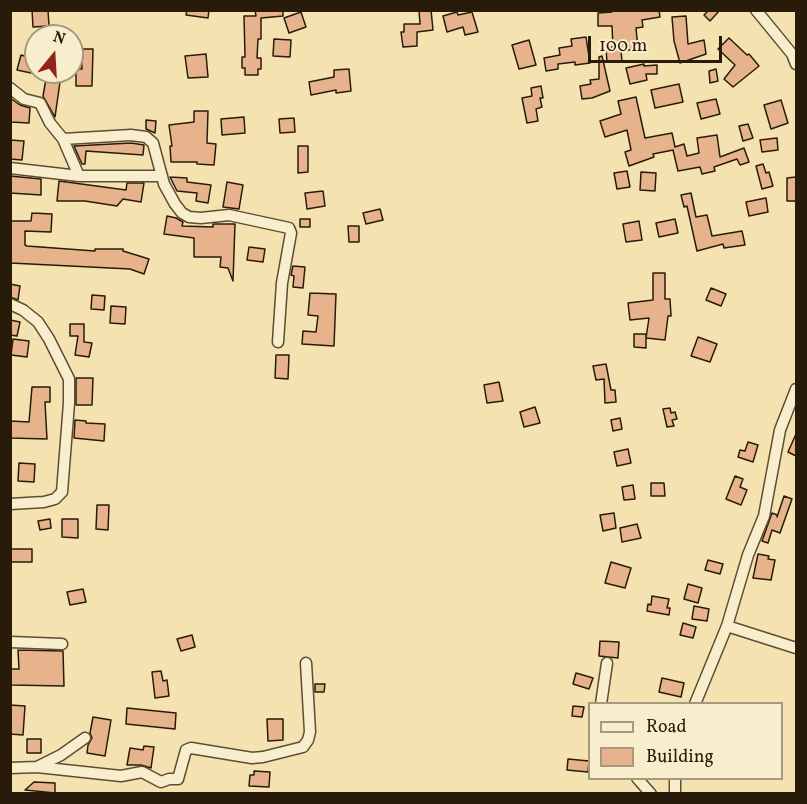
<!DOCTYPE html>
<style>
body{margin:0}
#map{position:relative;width:807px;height:804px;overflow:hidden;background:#f4e3b1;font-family:Vollkorn,serif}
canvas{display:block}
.frame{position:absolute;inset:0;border:12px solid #291b09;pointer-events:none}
.legend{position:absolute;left:588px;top:702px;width:195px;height:78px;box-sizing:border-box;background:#f8edcc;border:2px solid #a5997e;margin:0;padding:8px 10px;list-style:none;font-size:18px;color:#291b09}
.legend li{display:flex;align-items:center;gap:12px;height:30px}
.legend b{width:30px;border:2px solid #a5997e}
.north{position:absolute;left:24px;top:24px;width:60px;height:60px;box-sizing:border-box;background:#f8edcc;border:2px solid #a5997e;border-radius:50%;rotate:18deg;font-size:16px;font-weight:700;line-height:24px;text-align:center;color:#291b09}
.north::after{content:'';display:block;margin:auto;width:21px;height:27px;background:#8f2418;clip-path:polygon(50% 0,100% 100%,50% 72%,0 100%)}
.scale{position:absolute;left:588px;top:36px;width:134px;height:27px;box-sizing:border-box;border:3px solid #291b09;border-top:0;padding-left:8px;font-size:18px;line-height:21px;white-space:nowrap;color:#291b09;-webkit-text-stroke:4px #f8edcc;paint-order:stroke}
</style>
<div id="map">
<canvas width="807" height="804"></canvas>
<div class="frame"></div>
<ul class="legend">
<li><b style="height:8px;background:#f8edcc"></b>Road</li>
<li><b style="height:16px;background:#e7b38c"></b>Building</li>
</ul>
<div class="north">N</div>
<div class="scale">100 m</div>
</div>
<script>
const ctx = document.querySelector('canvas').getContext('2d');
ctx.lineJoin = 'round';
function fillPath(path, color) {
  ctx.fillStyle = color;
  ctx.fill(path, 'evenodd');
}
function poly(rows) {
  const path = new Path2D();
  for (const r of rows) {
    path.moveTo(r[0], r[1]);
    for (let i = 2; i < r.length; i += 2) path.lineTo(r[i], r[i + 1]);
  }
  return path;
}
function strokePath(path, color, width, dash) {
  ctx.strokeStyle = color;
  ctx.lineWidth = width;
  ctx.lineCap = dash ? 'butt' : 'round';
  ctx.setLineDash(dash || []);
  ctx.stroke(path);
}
const building = poly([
 [32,10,48,10,49,26,33,27,32,10],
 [187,10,209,10,208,18,186,15,187,10],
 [255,10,283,10,283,16,261,18,261,39,258,39,257,58,261,58,261,69,258,69,258,75,245,75,245,68,242,68,242,57,245,57,244,16,256,16,255,10],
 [419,10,431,10,433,30,417,32,417,46,403,47,401,32,404,32,404,24,420,24,419,10],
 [612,10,659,10,660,17,642,20,643,27,636,28,638,49,621,51,622,61,607,62,606,48,613,47,612,26,598,26,598,13,612,12,612,10],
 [709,10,720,10,710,21,704,15,709,10],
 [301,12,306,27,289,33,284,18,301,12],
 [457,12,458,15,472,12,478,32,465,35,463,27,447,32,443,16,457,12],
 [686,16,688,44,704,40,706,54,680,63,674,41,672,17,686,16],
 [586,37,590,63,575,65,575,62,558,64,558,69,546,71,544,58,560,55,559,48,572,46,571,39,586,37],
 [729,38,747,55,749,54,759,66,733,87,724,79,735,65,718,49,729,38],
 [274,39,291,40,290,57,273,56,274,39],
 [529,40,536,65,519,69,512,45,529,40],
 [81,49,93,49,92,86,76,86,76,69,82,69,81,49],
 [206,54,208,77,188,78,185,56,206,54],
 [21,55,35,59,31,73,17,70,21,55],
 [602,56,610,91,592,98,582,99,580,86,591,84,590,80,599,79,599,57,602,56],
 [644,64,644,66,657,65,657,74,646,74,647,80,630,84,626,68,644,64],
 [349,69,351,91,336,93,336,90,311,95,309,82,334,77,334,70,349,69],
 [716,69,718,81,710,83,709,71,716,69],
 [47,73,61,75,55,117,43,96,47,73],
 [679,84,683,102,655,108,651,90,679,84],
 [541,86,543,98,540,98,542,107,536,109,538,121,527,123,522,98,532,96,531,88,541,86],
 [636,97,645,138,672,133,675,147,684,144,687,156,699,153,697,138,717,135,720,157,744,148,749,162,740,165,737,159,714,167,715,171,702,174,700,167,678,171,673,150,653,154,654,157,629,166,625,152,631,150,627,130,605,137,600,121,621,114,618,101,636,97],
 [10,98,20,105,30,108,29,123,10,122,10,98],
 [716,99,720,114,701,119,697,103,716,99],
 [781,100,788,123,771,129,764,105,781,100],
 [194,111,208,111,207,143,216,144,214,165,197,164,197,162,171,162,170,146,172,146,169,125,194,122,194,111],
 [244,117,245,133,222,135,221,119,244,117],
 [294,118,295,132,280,133,279,119,294,118],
 [146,120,156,121,155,133,146,129,146,120],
 [748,124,753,138,743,141,739,126,748,124],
 [777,138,778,150,762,152,760,140,777,138],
 [10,140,24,141,22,160,10,159,10,140],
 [131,143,144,145,143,155,86,151,85,164,82,164,74,146,131,143],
 [298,146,308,146,308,172,298,173,298,146],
 [763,164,766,173,769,172,773,186,762,189,756,166,763,164],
 [627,171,630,187,617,189,614,173,627,171],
 [641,172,656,173,655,191,640,190,641,172],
 [10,176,41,179,41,195,10,193,10,176],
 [170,177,187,178,187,182,211,185,208,203,196,201,197,193,177,191,170,177],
 [796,177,796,201,787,201,787,178,796,177],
 [59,181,126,190,127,183,144,183,141,202,123,199,117,206,85,201,57,201,59,181],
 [227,182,243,185,239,209,223,207,227,182],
 [323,191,325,206,307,209,305,193,323,191],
 [691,193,696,217,707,215,712,236,742,231,745,245,724,248,723,244,697,251,687,206,684,207,681,195,691,193],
 [766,198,768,212,749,216,746,202,766,198],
 [380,209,383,220,366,224,363,213,380,209],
 [32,213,52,214,51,232,25,231,25,245,27,246,95,251,95,249,123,249,123,251,149,259,144,274,130,269,10,263,10,221,31,221,32,213],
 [167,216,176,218,183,222,182,226,213,227,213,224,235,224,233,281,228,268,220,267,221,257,194,257,194,238,164,234,167,216],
 [300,219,310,219,310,227,300,227,300,219],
 [675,219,678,233,659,237,656,223,675,219],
 [639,221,642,240,626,242,623,224,639,221],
 [348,226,359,226,359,242,349,242,348,226],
 [249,247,265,249,263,262,247,260,249,247],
 [293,266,305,267,303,288,293,287,294,276,291,275,293,266],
 [653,273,665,273,665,299,670,299,671,316,668,316,665,340,646,338,649,318,630,320,628,303,653,300,653,273],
 [10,284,20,286,18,300,10,297,10,284],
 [711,288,726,294,721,306,706,300,711,288],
 [310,293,336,294,334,346,302,344,303,331,316,332,318,316,308,315,310,293],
 [92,295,105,296,104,310,91,309,92,295],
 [111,306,126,307,125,324,110,323,111,306],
 [10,320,20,322,17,336,10,335,10,320],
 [70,324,84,324,84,342,92,343,89,357,75,355,78,336,70,336,70,324],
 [634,334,646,334,646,348,634,347,634,334],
 [698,337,717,344,710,362,691,356,698,337],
 [13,339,29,341,27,357,11,355,13,339],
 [276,355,289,355,288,379,275,378,276,355],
 [606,364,611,390,615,390,616,402,605,403,604,379,596,380,593,366,606,364],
 [76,378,93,378,92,405,76,405,76,378],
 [499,382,503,401,487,403,484,385,499,382],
 [32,387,50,387,50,402,45,402,47,439,10,438,10,421,29,422,32,387],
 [535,407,540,423,524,427,520,412,535,407],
 [670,408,671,413,675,412,677,419,672,420,674,426,667,427,663,409,670,408],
 [620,418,622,429,613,431,611,420,620,418],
 [75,420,86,421,86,423,105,424,104,441,74,438,75,420],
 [796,434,796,456,788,452,796,434],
 [748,442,758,445,753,462,738,457,740,450,745,451,748,442],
 [628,449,631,463,617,466,614,452,628,449],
 [19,463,35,464,34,482,18,481,19,463],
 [735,476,743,479,740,487,747,490,741,505,726,499,735,476],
 [651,483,664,483,665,496,651,496,651,483],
 [633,485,635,499,624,500,622,487,633,485],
 [784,496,792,499,780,533,772,530,768,543,762,541,772,513,777,515,777,517,784,496],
 [97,505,109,505,108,530,96,529,97,505],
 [614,513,616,528,603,531,600,515,614,513],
 [50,519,51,528,40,530,38,521,50,519],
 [62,519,78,519,78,538,62,537,62,519],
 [637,524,641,538,622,542,620,528,637,524],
 [10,549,32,549,32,562,10,562,10,549],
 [758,554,769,556,768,559,775,560,771,580,753,578,758,554],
 [708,560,723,564,720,574,705,570,708,560],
 [611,562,631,568,625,588,605,583,611,562],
 [688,584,702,588,698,603,684,599,688,584],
 [83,589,86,602,70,605,67,592,83,589],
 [652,596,669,599,667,608,670,608,669,615,647,611,648,604,651,605,652,596],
 [694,606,709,609,707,621,692,619,694,606],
 [683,623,696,627,693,638,680,635,683,623],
 [192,635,195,647,181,651,177,639,192,635],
 [600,641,619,642,618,658,599,656,600,641],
 [18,650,63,651,64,686,10,685,10,669,19,669,18,650],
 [161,671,163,681,167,680,169,696,155,698,152,672,161,671],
 [576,673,593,678,589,689,573,684,576,673],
 [662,678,684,683,681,697,659,692,662,678],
 [315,684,325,684,324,692,315,692,315,684],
 [10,705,25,706,23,735,10,734,10,705],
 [573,706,584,707,582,717,572,716,573,706],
 [127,708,176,713,175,729,126,724,127,708],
 [93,717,111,720,105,756,87,753,88,745,92,738,90,733,93,717],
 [267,719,283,719,283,740,268,741,267,719],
 [27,739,41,739,41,753,27,753,27,739],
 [144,746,154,747,151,768,141,765,127,765,130,748,143,750,144,746],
 [568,759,589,761,588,772,567,770,568,759],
 [254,771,270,772,269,787,249,786,250,775,254,775,254,771],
 [34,782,55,783,55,793,25,790,34,782]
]);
fillPath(building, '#e7b38c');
strokePath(building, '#291b09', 1.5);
const street = poly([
 [756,10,792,54,796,64],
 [10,88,24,99,40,103,50,123,63,139,79,176],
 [63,139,131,135,146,137,153,143,164,184,175,204,182,213,189,217,201,218,229,215,289,228,291,233,282,283,278,342],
 [10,168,79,176,162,176],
 [10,304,23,310,38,322,49,339,69,379,69,403,62,492,55,499,44,502,10,504],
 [727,626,796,648],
 [10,642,62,644],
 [601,704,607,663],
 [695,704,727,626,748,555,764,516,780,430,796,389],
 [37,767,61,755,85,738],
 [10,768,37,767,121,776,142,772,161,782,169,779,178,779,186,750,191,748,252,758,263,757,303,747,308,740,310,732,306,663],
 [637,778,651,794],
 [675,778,675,794]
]);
strokePath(street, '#5c4d33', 13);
strokePath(street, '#f8edcc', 10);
</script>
